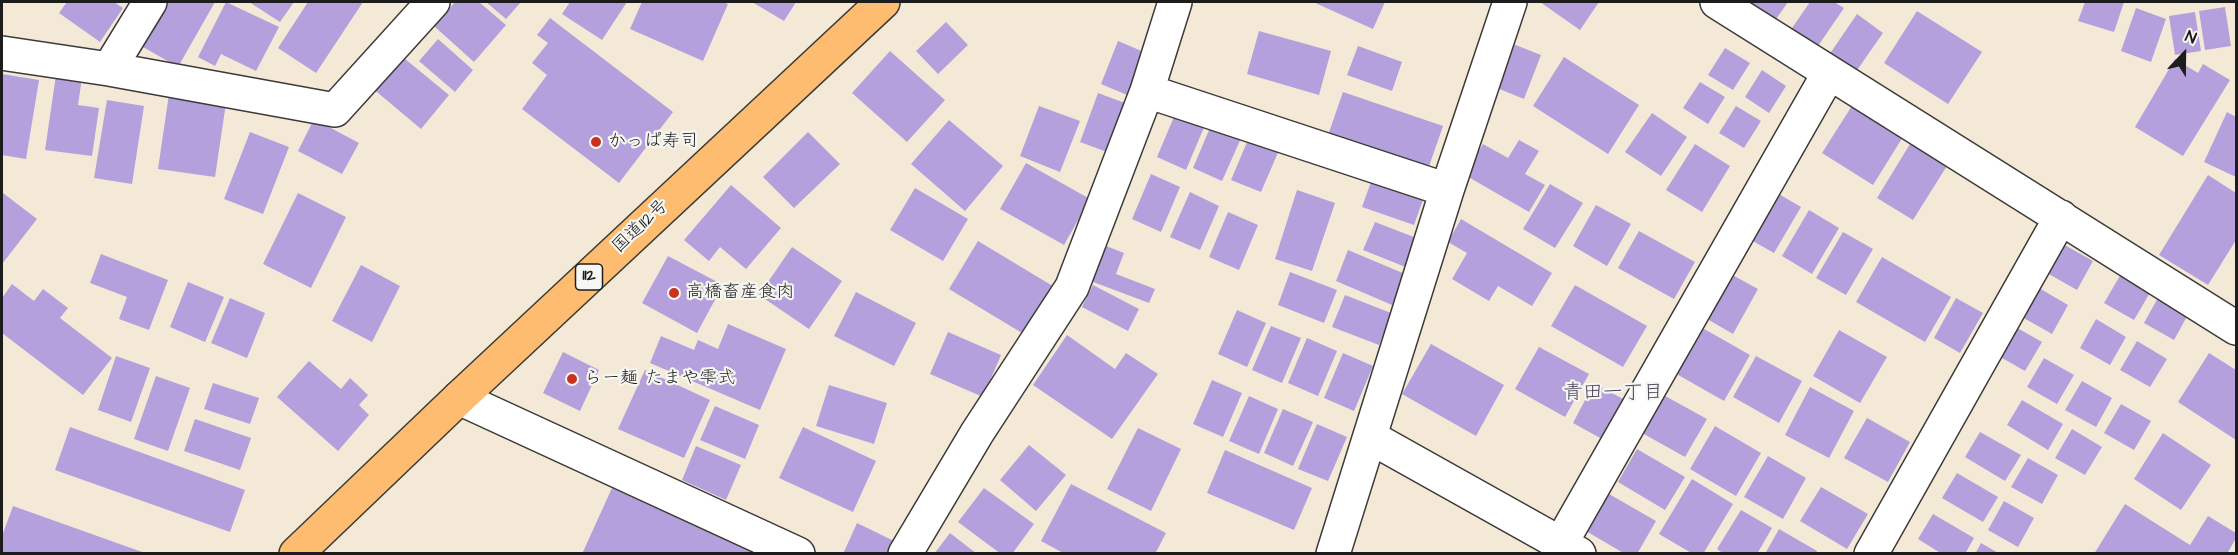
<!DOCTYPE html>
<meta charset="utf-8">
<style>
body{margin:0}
#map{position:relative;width:2238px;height:555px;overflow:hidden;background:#f4e9d7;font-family:"Architects Daughter",sans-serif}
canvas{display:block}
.frame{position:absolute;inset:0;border:3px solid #1c1c1c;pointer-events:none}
.north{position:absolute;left:2154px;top:24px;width:60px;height:60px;-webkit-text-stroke:4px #f6f6f2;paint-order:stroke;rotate:22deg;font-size:16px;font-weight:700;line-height:24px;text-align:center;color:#1c1c1c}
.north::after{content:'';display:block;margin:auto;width:21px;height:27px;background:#1c1c1c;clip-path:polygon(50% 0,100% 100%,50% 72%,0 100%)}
</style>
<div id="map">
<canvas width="2238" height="555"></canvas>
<div class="frame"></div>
<div class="north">N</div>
</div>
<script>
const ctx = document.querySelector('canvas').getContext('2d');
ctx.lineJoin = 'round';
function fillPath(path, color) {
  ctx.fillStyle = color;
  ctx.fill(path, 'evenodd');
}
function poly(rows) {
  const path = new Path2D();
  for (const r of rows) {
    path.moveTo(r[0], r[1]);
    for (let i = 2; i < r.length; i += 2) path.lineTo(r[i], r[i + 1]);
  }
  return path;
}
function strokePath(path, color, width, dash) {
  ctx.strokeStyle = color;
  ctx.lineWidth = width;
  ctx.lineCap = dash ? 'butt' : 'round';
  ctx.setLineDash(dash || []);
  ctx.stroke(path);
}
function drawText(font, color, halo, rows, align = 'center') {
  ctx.font = font + ' "Architects Daughter","Klee One",sans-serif';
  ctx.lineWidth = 4.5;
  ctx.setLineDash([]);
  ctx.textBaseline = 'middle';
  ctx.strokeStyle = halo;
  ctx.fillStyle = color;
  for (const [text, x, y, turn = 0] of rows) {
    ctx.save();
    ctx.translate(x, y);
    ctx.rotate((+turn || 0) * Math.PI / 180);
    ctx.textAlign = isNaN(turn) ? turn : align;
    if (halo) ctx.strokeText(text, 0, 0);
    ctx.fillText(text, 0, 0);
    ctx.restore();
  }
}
fillPath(poly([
 [67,2,114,2,123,8,100,42,59,13],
 [169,2,215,2,178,67,143,47],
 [226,2,279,27,256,71,221,54,215,66,198,57],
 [249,2,294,2,280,22],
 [308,2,363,2,316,73,278,48],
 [455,2,479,2,506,25,474,62,434,26],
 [486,2,521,2,506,19],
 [570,2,627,2,602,40,562,14],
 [642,2,723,2,728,4,703,61,630,29],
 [752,2,796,2,784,21],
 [1313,2,1385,2,1373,29],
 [1540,2,1599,2,1580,30],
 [1750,2,1788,2,1774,22,1748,4],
 [1810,2,1834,2,1844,8,1816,49,1790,31],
 [2085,2,2124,2,2114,32,2078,21],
 [2225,7,2231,46,2205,50,2199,11],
 [2136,8,2166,19,2151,62,2121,51],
 [1917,11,1982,52,1948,104,1884,63],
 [2195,12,2201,51,2175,55,2169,16],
 [1857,14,1883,33,1855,73,1829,55],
 [550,18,673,112,619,183,522,109,547,75,532,63,548,43,537,35],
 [946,22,968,45,938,74,916,51],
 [1259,31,1331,51,1319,95,1247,74],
 [438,39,473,70,455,92,419,61],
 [1118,41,1144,52,1127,95,1101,84],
 [1513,44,1541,55,1524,99,1497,88],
 [1358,46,1402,62,1392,91,1347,75],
 [1725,48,1750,63,1733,90,1708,75],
 [890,51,945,100,907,142,852,93],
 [399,54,449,95,421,129,371,87],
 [1564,57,1639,105,1608,154,1533,106],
 [2175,59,2198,73,2203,64,2230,80,2183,156,2135,127],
 [1762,70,1786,86,1769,113,1745,97],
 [2,74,39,80,26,159,2,155],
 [56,75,82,78,78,105,99,108,92,156,45,150],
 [1700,82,1725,97,1708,124,1683,108],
 [1343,92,1443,126,1427,172,1327,138],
 [1098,93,1125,103,1107,152,1080,142],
 [169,94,226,103,215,177,158,169],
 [107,100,144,106,132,184,94,178],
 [1855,101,1906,132,1873,185,1822,153],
 [1039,106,1080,121,1060,172,1020,156],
 [1736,106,1761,121,1744,148,1719,133],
 [1176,112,1205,125,1186,170,1157,157],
 [2227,112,2236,117,2236,177,2204,162],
 [1652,113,1687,137,1661,176,1625,152],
 [314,119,359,143,342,174,298,151],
 [949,120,1003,166,965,211,911,164],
 [1212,123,1242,136,1222,181,1193,168],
 [250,132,289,147,263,214,224,199],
 [808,132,840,164,794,208,763,177],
 [1250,135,1280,148,1261,192,1231,180],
 [1913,139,1950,161,1913,220,1877,198],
 [1519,140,1539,151,1525,174,1545,185,1529,212,1465,175,1483,144,1508,158],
 [1695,144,1730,166,1702,212,1666,190],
 [1026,163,1090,199,1064,245,1000,209],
 [1151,174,1180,187,1161,232,1132,219],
 [2208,175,2236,193,2236,240,2208,285,2159,255],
 [1372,179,1424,197,1414,225,1362,207],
 [1550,184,1583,203,1555,248,1523,229],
 [731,185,781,228,746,269,720,247,709,261,684,240],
 [915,188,968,219,943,261,890,230],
 [1297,190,1335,203,1312,271,1275,259],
 [1772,190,1801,207,1774,253,1744,236],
 [1190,192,1219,206,1200,250,1170,237],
 [3,193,37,219,2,264,2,195],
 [298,193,346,217,311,288,263,264],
 [1596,205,1631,224,1607,266,1573,246],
 [1809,210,1839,228,1812,274,1782,256],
 [1228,212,1258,225,1239,270,1209,257],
 [1461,219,1552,273,1532,306,1498,286,1489,301,1452,279,1467,253,1448,242],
 [1375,222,1419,239,1408,268,1363,250],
 [1639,231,1695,262,1674,299,1618,268],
 [1843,232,1873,249,1846,295,1816,278],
 [978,241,1056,288,1027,336,949,289],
 [1101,244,1124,253,1116,274,1155,289,1149,303,1088,280],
 [2063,244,2093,261,2077,290,2047,273],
 [792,247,842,281,809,329,759,295],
 [1348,250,1405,274,1392,305,1336,281],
 [101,254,168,280,149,330,119,319,127,297,90,283],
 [668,256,723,285,697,333,642,303],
 [1882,257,1951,297,1925,342,1856,302],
 [361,265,400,286,372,342,332,321],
 [1290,272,1337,290,1324,323,1278,305],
 [1727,272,1758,289,1733,334,1702,316],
 [2121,274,2151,291,2134,320,2104,303],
 [188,282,224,297,205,342,170,327],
 [12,284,34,301,43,289,68,308,60,318,112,358,83,395,2,333,2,298],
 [1093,285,1139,309,1128,331,1082,307],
 [1575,285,1647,326,1623,367,1551,326],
 [2039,288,2068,305,2052,334,2022,317],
 [856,292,916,323,894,366,834,336],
 [2160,294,2190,311,2174,340,2144,323],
 [1345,295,1391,313,1379,345,1332,327],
 [230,298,265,313,247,358,211,343],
 [1956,298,1983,313,1960,353,1934,338],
 [1237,310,1266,323,1247,367,1218,354],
 [2096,319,2126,337,2110,365,2080,348],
 [728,324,786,349,760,410,650,363,661,336,694,350,698,340,718,349],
 [2012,325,2042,342,2025,371,1995,354],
 [1271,326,1301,338,1282,383,1252,370],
 [1699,326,1750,355,1724,401,1673,372],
 [1839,330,1887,357,1860,403,1813,376],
 [948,332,1001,355,983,397,930,374],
 [1067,335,1115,369,1126,353,1158,374,1112,439,1033,385],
 [1307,338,1337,351,1318,396,1288,383],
 [2137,341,2167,359,2150,387,2120,370],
 [1431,344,1504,385,1476,436,1402,394],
 [1539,347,1589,374,1565,417,1515,389],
 [563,352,599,370,580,411,543,393],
 [1343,353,1373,366,1354,411,1324,398],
 [2209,353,2236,370,2236,440,2178,402],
 [116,356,150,368,131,422,98,410],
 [1756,356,1802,381,1779,423,1733,397],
 [2044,358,2074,375,2057,404,2027,387],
 [309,361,341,389,350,378,368,395,359,405,369,415,338,451,277,397],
 [645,370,710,400,684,458,618,429],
 [156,376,190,388,168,451,134,439],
 [1212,380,1242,393,1223,437,1193,424],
 [2082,381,2112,398,2096,427,2065,410],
 [213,383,259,398,250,424,204,409],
 [1594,383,1623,399,1602,439,1573,423],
 [829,385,887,403,874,444,816,426],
 [1810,387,1854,411,1829,458,1785,435],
 [1656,391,1707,419,1685,457,1635,429],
 [1249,396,1278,409,1259,454,1229,441],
 [2022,400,2063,424,2048,450,2007,425],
 [2121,404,2151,421,2134,450,2104,433],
 [715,406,759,425,745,459,700,440],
 [1283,409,1313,422,1293,466,1264,453],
 [1867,418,1910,442,1888,482,1844,458],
 [195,419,251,438,240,470,184,451],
 [1317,424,1347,437,1328,481,1298,469],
 [1715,426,1761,453,1736,496,1690,469],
 [70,427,245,490,230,532,55,470],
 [803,427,876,461,853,512,779,478],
 [1138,428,1181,449,1151,511,1107,489],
 [2072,429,2102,447,2085,475,2055,458],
 [1980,432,2021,455,2005,481,1965,457],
 [2163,433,2211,465,2181,510,2134,479],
 [1029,445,1066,475,1036,511,1000,480],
 [696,446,741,465,726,500,682,480],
 [1637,449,1685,477,1665,510,1618,482],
 [1225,450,1312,488,1294,530,1207,493],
 [1768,456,1806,478,1783,519,1744,497],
 [2028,458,2058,475,2042,504,2011,487],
 [1957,473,1998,497,1983,522,1942,498],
 [1692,479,1733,504,1703,554,1693,554,1659,534],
 [1071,484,1166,533,1155,554,1065,554,1041,541],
 [1821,487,1868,514,1847,549,1800,521],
 [612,488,756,554,582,554],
 [984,488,1034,524,1012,554,1001,554,958,522],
 [1609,494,1656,521,1637,554,1625,554,1586,531],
 [2004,501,2034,518,2018,547,1988,530],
 [2125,504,2190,545,2208,516,2236,533,2236,538,2227,554,2094,554],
 [13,506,145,553,145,554,2,554,2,536],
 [1741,510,1772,528,1757,554,1724,554,1717,549],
 [1933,514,1974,538,1965,554,1942,554,1918,539],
 [857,523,896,542,890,554,843,554],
 [1779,529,1817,551,1816,554,1765,554],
 [950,533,977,554,934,554],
 [1981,543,2000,554,1975,554]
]), '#b4a0dc');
const minor = poly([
 [1175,2,1147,91,1447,190],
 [1717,2,2236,328],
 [2,53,109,69,335,110,433,2],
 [109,69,150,2],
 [459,398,798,554],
 [1370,437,1579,554],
 [1561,543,1829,73],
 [905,554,977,433,1072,287,1147,91],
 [1333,554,1447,190,1510,2],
 [1871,554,2061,217]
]);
const highway = poly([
 [296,554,459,398,883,2]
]);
strokePath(minor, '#3c3b38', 36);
strokePath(highway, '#3c3b38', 36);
strokePath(minor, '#fff', 33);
strokePath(highway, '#fdbc6f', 33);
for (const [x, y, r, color] of [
 [596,142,6,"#c8321e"],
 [674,293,6,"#c8321e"],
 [572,379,6,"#c8321e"]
]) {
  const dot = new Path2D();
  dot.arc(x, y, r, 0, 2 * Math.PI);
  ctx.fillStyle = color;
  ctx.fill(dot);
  strokePath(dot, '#f6f6f2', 2);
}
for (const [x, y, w] of [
 [589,277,27]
]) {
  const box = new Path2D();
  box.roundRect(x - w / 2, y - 13, w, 26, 4.5);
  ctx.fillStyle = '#f6f6f2';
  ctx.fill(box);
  strokePath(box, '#1c1c1c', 1.5);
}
drawText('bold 16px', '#1c1c1c', null, [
 ["112",589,277]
]);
drawText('18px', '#1c1c1c', '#f6f6f2', [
 ["かっぱ寿司",608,142],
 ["高橋畜産食肉",686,293],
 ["らー麺 たまや雫式",584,379]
], 'left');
drawText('18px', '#1c1c1c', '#f6f6f2', [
 ["国道112号",641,227,-43]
]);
drawText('20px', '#514a5f', '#f6f6f2', [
 ["青田一丁目",1613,394]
]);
</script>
